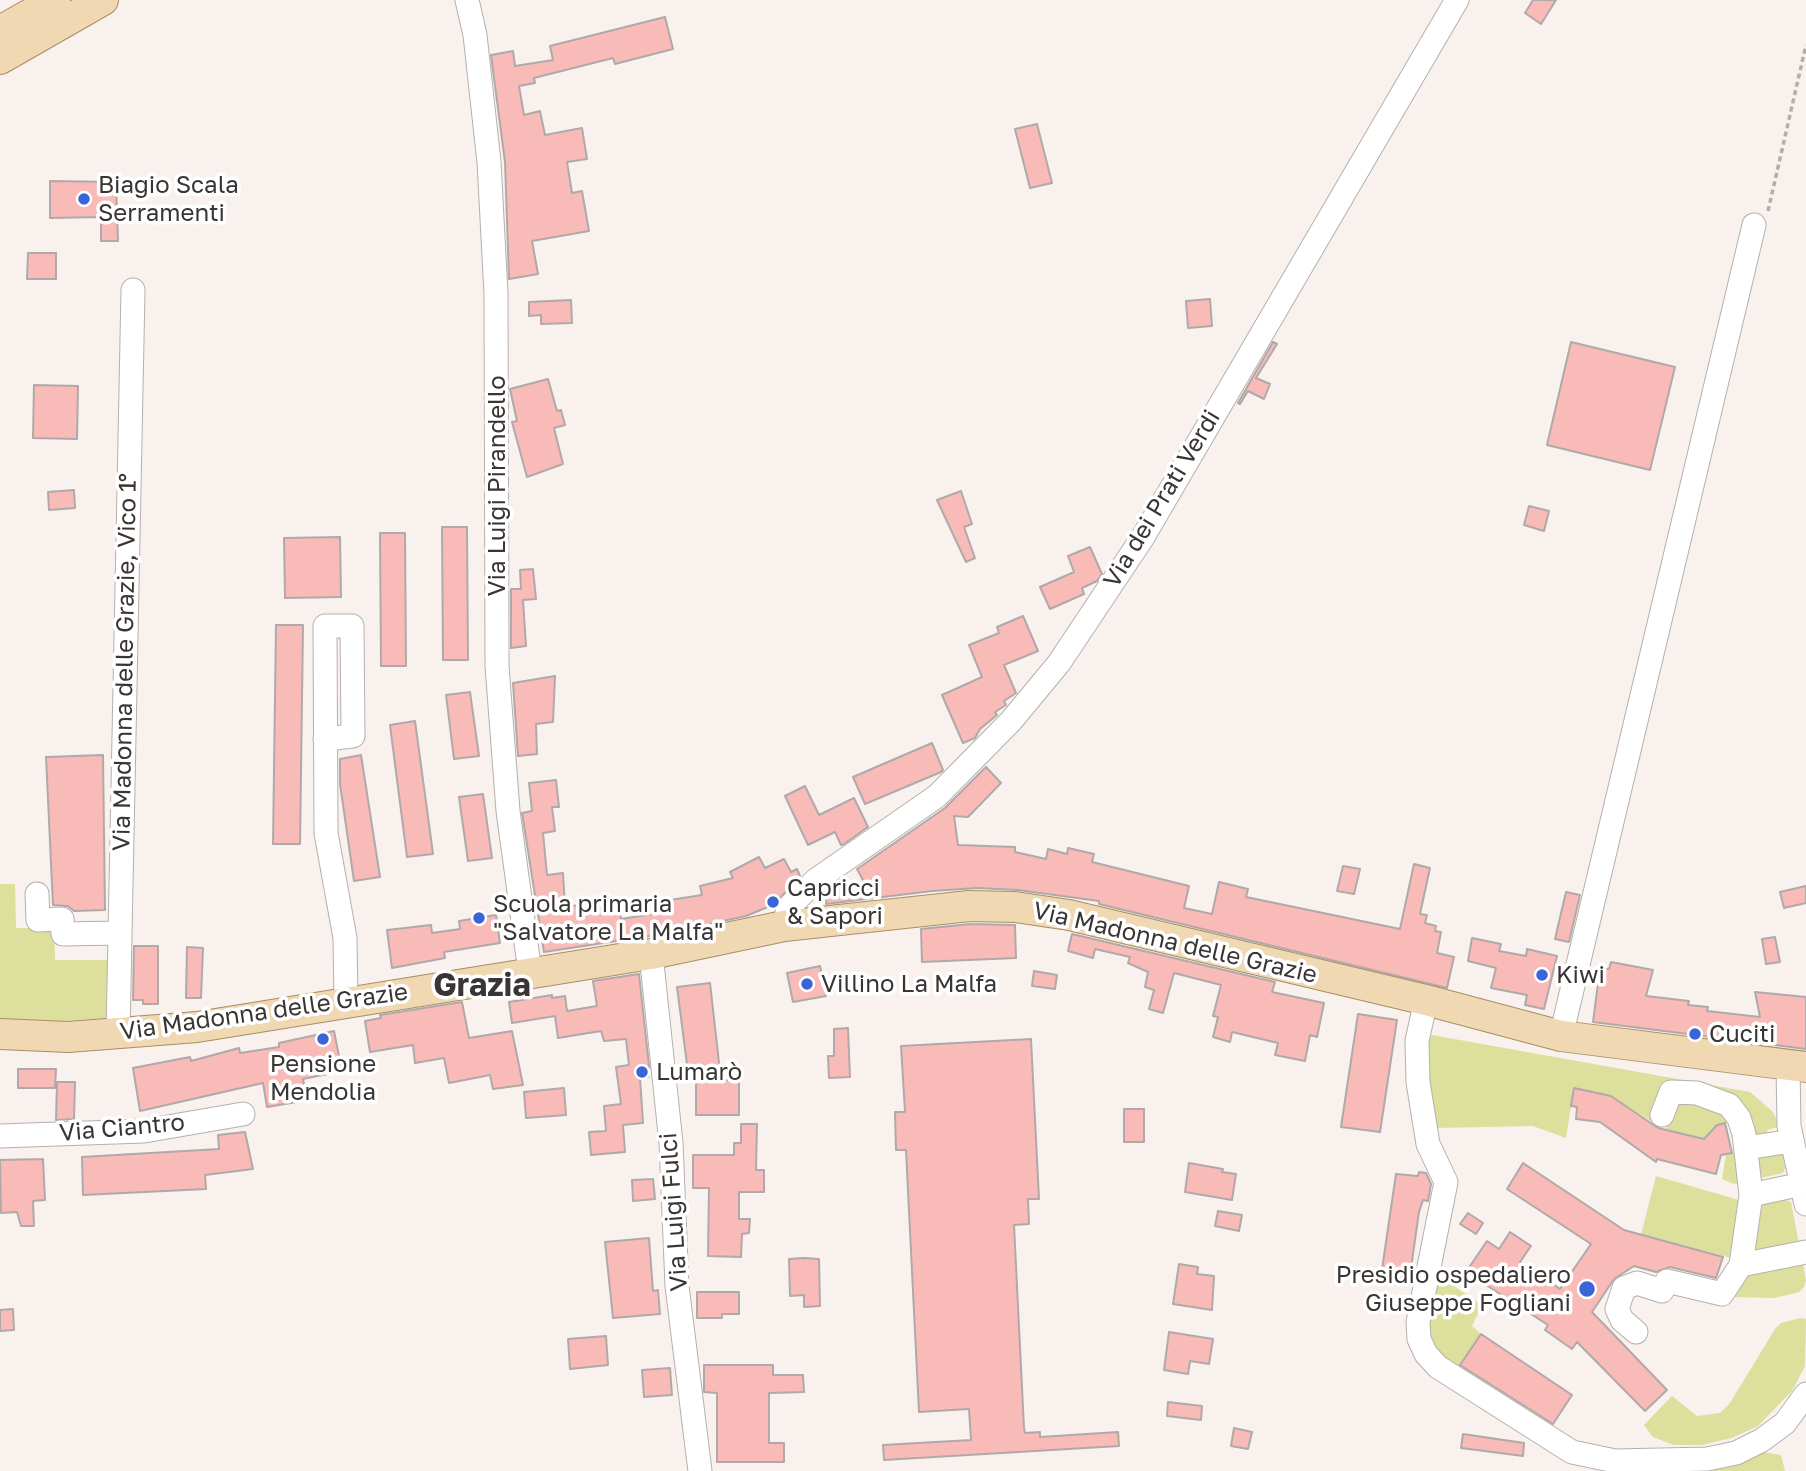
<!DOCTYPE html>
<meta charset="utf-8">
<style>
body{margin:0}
canvas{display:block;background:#f8f1ed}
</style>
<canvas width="1806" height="1471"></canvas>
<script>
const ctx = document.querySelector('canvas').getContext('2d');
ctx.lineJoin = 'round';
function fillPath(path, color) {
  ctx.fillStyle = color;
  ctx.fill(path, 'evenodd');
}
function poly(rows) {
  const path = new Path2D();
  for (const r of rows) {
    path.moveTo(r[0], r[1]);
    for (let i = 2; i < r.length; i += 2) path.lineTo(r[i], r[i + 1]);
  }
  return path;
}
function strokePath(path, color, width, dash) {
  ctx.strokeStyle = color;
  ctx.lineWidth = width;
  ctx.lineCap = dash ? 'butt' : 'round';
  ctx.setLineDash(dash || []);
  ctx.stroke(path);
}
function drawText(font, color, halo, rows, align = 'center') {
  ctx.font = font + ' "Golos Text",sans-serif';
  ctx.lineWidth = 7;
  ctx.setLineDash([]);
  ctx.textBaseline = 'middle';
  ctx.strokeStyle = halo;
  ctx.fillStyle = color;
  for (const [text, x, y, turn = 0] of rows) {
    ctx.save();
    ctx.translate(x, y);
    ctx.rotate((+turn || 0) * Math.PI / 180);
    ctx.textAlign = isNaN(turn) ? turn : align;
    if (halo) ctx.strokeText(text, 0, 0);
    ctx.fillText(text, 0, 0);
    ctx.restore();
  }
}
fillPath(poly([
 [0,884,15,884,16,928,54,928,55,960,107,960,107,1018,51,1022,0,1018],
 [1432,1035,1750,1092,1772,1111,1781,1126,1767,1130,1770,1142,1780,1139,1785,1168,1783,1173,1734,1184,1722,1179,1726,1154,1742,1151,1735,1121,1717,1125,1704,1139,1666,1129,1671,1119,1655,1112,1651,1121,1611,1096,1574,1088,1566,1138,1533,1126,1433,1128,1427,1043],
 [1656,1176,1739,1200,1742,1207,1735,1259,1641,1234],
 [1785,1199,1791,1202,1806,1280,1804,1287,1799,1292,1774,1298,1731,1297,1759,1208,1763,1203],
 [1439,1276,1482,1305,1472,1326,1481,1334,1457,1370,1433,1350,1427,1327],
 [1800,1318,1806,1319,1805,1366,1792,1391,1758,1426,1732,1438,1702,1445,1673,1445,1653,1437,1644,1425,1672,1396,1697,1416,1720,1413,1730,1403,1775,1329,1781,1323],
 [1763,1452,1781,1455,1785,1471,1710,1471,1737,1465]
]), '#dddf9d');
const building = poly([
 [1533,0,1556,0,1541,24,1525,13,1533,0],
 [665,17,673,49,615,64,613,58,534,78,535,83,519,86,524,115,540,111,545,135,582,128,587,159,567,162,572,193,582,191,589,231,532,241,538,274,509,279,505,162,491,55,513,51,515,66,553,60,550,46,665,17],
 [1037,124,1052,183,1030,188,1015,129,1037,124],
 [50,181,116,182,118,241,101,241,101,217,50,218,50,181],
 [28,253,56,253,56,279,27,279,28,253],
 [1210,299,1212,326,1188,328,1186,301,1210,299],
 [571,300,572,323,541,324,541,315,529,316,529,302,571,300],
 [1273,342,1277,344,1256,378,1270,384,1264,399,1248,391,1240,404,1238,403,1273,342],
 [1571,342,1675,367,1650,470,1547,445,1571,342],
 [548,379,557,411,561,410,565,425,554,428,563,464,527,477,512,422,517,421,510,389,548,379],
 [34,385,78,386,77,439,33,438,34,385],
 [74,490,75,508,49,510,48,492,74,490],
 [961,491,972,524,964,527,975,558,966,562,937,500,961,491],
 [1529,506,1549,511,1544,531,1524,525,1529,506],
 [442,527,467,527,468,660,443,660,442,527],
 [380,533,405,533,406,666,381,666,380,533],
 [340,537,341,597,285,598,284,538,340,537],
 [1090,547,1102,574,1097,581,1082,588,1084,594,1050,609,1040,587,1074,572,1068,556,1090,547],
 [533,569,536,599,523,600,526,646,511,648,511,589,521,589,520,570,533,569],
 [1023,616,1038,651,1004,665,1016,693,1004,701,1006,705,995,712,997,715,980,729,975,738,963,743,942,695,982,677,969,645,999,633,997,627,1023,616],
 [276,625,303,625,300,844,273,844,276,625],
 [555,676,553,722,536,724,537,754,518,756,513,683,555,676],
 [470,692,479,756,454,759,446,695,470,692],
 [415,721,433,854,407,857,390,725,415,721],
 [932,743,943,770,941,772,865,804,853,777,932,743],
 [103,755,105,910,74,911,68,906,53,905,46,757,103,755],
 [361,755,380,877,354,881,340,784,340,759,361,755],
 [986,767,1001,783,968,817,954,816,958,845,1015,847,1015,852,1046,859,1048,849,1067,854,1068,848,1094,854,1092,862,1189,886,1184,908,1212,914,1219,882,1248,889,1246,897,1400,929,1414,864,1430,868,1420,914,1427,915,1425,923,1436,926,1435,931,1441,932,1437,953,1454,957,1447,988,1099,904,1099,901,1018,890,977,888,932,891,826,904,827,890,833,885,864,882,857,869,945,808,986,767],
 [556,780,559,807,552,807,555,831,543,833,547,875,563,873,565,907,587,904,588,910,619,905,621,919,653,914,651,903,702,895,700,886,733,878,730,872,759,857,765,868,784,859,791,872,797,869,800,876,775,904,746,916,663,934,544,952,522,813,532,811,529,783,556,780],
 [805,786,819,815,854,798,868,827,844,844,841,845,835,832,808,845,785,796,805,786],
 [483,794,492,858,468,861,459,797,483,794],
 [1343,866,1360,869,1354,894,1337,891,1343,866],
 [1806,886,1806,903,1784,908,1780,892,1806,886],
 [1566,892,1580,895,1569,942,1555,939,1566,892],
 [496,915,500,943,444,952,445,958,392,968,387,930,431,925,432,933,460,929,459,921,496,915],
 [970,924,1015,925,1016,958,922,962,921,929,970,924],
 [1072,934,1275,982,1272,992,1324,1003,1317,1037,1310,1035,1305,1061,1275,1055,1278,1043,1232,1032,1230,1042,1213,1037,1218,1017,1213,1016,1221,985,1174,973,1163,1013,1149,1009,1154,990,1145,987,1148,972,1128,963,1130,957,1095,949,1093,958,1068,951,1072,934],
 [1775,937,1780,962,1766,964,1762,939,1775,937],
 [1472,938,1501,944,1499,951,1526,956,1527,949,1557,956,1544,1009,1525,1005,1527,995,1491,988,1496,968,1468,961,1472,938],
 [134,946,158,946,158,1004,143,1004,143,1000,133,1000,134,946],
 [187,947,203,948,201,998,186,998,187,947],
 [1611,962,1653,970,1646,996,1689,1001,1688,1005,1708,1007,1707,1011,1760,1017,1755,992,1806,997,1806,1049,1593,1022,1600,968,1609,969,1611,962],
 [820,966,826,996,793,1002,787,973,820,966],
 [1034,971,1057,975,1055,989,1032,986,1034,971],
 [639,974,649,1066,648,1077,640,1078,643,1123,623,1125,625,1152,591,1155,589,1132,606,1131,604,1106,621,1104,616,1067,629,1065,626,1039,604,1041,601,1031,558,1038,555,1016,512,1023,509,1002,552,995,552,998,565,996,567,1011,597,1006,593,981,639,974],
 [710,983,721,1080,739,1080,739,1115,696,1115,696,1071,688,1072,677,987,710,983],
 [462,1002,469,1038,512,1031,523,1085,493,1089,490,1075,449,1083,444,1058,415,1063,413,1045,370,1052,365,1021,381,1018,380,1015,462,1002],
 [1358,1014,1397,1020,1380,1132,1341,1127,1358,1014],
 [848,1028,850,1077,829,1078,828,1056,834,1056,834,1029,848,1028],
 [334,1031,342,1071,303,1079,306,1095,296,1096,297,1102,267,1107,263,1083,140,1111,133,1068,190,1057,191,1061,239,1048,240,1053,279,1047,279,1043,334,1031],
 [1031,1039,1039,1199,1028,1199,1029,1224,1014,1225,1024,1428,1025,1433,1040,1432,1040,1437,1118,1432,1119,1446,884,1460,883,1445,971,1440,969,1409,919,1412,906,1150,896,1150,895,1112,905,1112,901,1046,1031,1039],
 [18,1069,56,1069,55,1088,18,1088,18,1069],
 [57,1082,75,1082,74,1119,56,1120,57,1082],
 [564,1088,566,1115,526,1118,524,1092,564,1088],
 [1574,1088,1611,1096,1658,1128,1704,1139,1717,1125,1725,1123,1732,1153,1721,1155,1716,1174,1657,1159,1656,1162,1600,1122,1576,1119,1577,1107,1571,1106,1574,1088],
 [1124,1109,1144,1109,1144,1142,1124,1142,1124,1109],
 [741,1124,757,1124,756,1170,764,1170,764,1192,739,1192,739,1219,750,1219,749,1233,742,1234,741,1257,708,1256,709,1188,693,1188,693,1155,734,1155,734,1143,741,1143,741,1124],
 [245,1132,253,1169,205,1175,206,1189,83,1195,82,1157,219,1149,218,1135,245,1132],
 [43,1159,45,1200,33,1201,34,1226,21,1226,17,1212,1,1213,0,1160,43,1159],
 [1189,1163,1223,1169,1222,1172,1236,1174,1232,1200,1185,1192,1189,1163],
 [1523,1163,1624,1230,1723,1257,1716,1278,1670,1267,1656,1272,1634,1266,1614,1279,1592,1312,1667,1390,1645,1411,1577,1342,1572,1349,1545,1330,1548,1325,1466,1272,1487,1241,1499,1249,1510,1232,1531,1246,1520,1262,1560,1289,1591,1244,1507,1189,1523,1163],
 [1419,1172,1426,1173,1431,1184,1428,1201,1423,1200,1419,1212,1412,1261,1401,1285,1380,1283,1396,1174,1418,1176,1419,1172],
 [653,1179,655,1199,633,1201,632,1180,653,1179],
 [1218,1211,1242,1215,1239,1231,1215,1226,1218,1211],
 [1468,1213,1483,1223,1476,1234,1460,1224,1468,1213],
 [649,1238,653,1291,658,1290,660,1314,613,1318,605,1242,649,1238],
 [803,1258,819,1259,820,1306,804,1307,804,1295,790,1296,789,1259,803,1258],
 [1179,1264,1198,1267,1197,1274,1214,1276,1212,1310,1173,1304,1179,1264],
 [697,1292,739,1292,739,1314,722,1314,722,1318,697,1318,697,1292],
 [13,1309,14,1330,0,1331,0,1310,13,1309],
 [1169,1332,1213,1339,1209,1364,1190,1361,1188,1374,1164,1370,1169,1332],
 [1481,1334,1572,1395,1553,1424,1460,1365,1481,1334],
 [606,1336,608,1365,570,1369,568,1339,606,1336],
 [704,1365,773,1365,773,1375,803,1375,804,1392,769,1393,769,1443,784,1443,784,1462,717,1462,717,1393,704,1392,704,1365],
 [670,1368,672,1395,644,1397,642,1370,670,1368],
 [1168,1402,1202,1406,1201,1420,1167,1416,1168,1402],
 [1234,1428,1252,1432,1248,1449,1231,1446,1234,1428],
 [1463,1434,1524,1443,1523,1456,1461,1448,1463,1434]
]);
fillPath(building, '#f8bbb8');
strokePath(building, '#b1a9a9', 2);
const minor = poly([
 [467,0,475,35,489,162,496,294,497,666,508,811,530,972],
 [325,739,353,736,352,626,325,626,326,833,345,938,346,1002],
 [37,894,38,920,62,919,63,934,120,933],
 [784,926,788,908,816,880,937,796,1011,721,1059,663,1143,537,1457,0],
 [651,954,671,1143,677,1286,700,1471],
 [1426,1000,1417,1041,1418,1082,1428,1144,1446,1182,1418,1322,1419,1339,1426,1354,1438,1367,1572,1452,1615,1461,1707,1459,1736,1453,1762,1440,1785,1423,1806,1394],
 [118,1034,133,290],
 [1561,1036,1754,225],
 [1788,1065,1789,1126,1806,1204],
 [1662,1115,1671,1092,1697,1093,1729,1105,1739,1118,1744,1134,1751,1195],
 [0,1136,144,1131,243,1114],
 [1746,1148,1792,1141],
 [1741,1265,1806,1252],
 [1636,1332,1622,1320,1617,1309,1624,1288,1637,1283,1662,1291,1667,1281,1722,1294,1741,1265,1751,1195,1802,1184]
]);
const major = poly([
 [0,31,55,0],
 [0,59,103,0],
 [0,1034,68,1037,197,1027,651,954,784,926,969,906,1015,907,1069,915,1426,1000,1561,1036,1806,1067]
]);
strokePath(minor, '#b6b0ac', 25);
strokePath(major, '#a88e64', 32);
strokePath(poly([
 [1768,211,1806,45]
]), '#b4aeab', 3.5, [5, 3.5]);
strokePath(minor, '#fff', 23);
strokePath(major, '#efd8b2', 30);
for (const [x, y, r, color] of [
 [84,199,7,"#3a65d6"],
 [773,902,7,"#3a65d6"],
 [479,918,7,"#3a65d6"],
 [1542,975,7,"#3a65d6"],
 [807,984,7,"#3a65d6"],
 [1695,1034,7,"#3a65d6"],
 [323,1039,7,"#3a65d6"],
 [642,1072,7,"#3a65d6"],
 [1587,1289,9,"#3a65d6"]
]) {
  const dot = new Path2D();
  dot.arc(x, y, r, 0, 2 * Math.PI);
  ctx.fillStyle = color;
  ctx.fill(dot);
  strokePath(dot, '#fff', 2.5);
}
drawText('24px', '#383534', '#fff', [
 ["Biagio Scala",98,185],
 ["Serramenti",98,213],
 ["Capricci",787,888],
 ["& Sapori",787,916],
 ["Scuola primaria",493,904],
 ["\"Salvatore La Malfa\"",493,932],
 ["Kiwi",1556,975],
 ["Villino La Malfa",821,984],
 ["Cuciti",1709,1034],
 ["Pensione",323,1064,"center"],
 ["Mendolia",323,1092,"center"],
 ["Lumarò",656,1072],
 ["Presidio ospedaliero",1571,1275,"right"],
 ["Giuseppe Fogliani",1571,1303,"right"]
], 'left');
drawText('24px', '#383534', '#fff', [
 ["Via Luigi Pirandello",497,486,-90],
 ["Via dei Prati Verdi",1162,499,-59],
 ["Via Madonna delle Grazie, Vico 1°",125,662,-89],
 ["Via Madonna delle Grazie",1175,943,13],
 ["Via Madonna delle Grazie",264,1012,-8],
 ["Via Ciantro",122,1128,-5],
 ["Via Luigi Fulci",674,1212,-94]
]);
drawText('bold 32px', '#383534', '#fff', [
 ["Grazia",482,986]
]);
</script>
